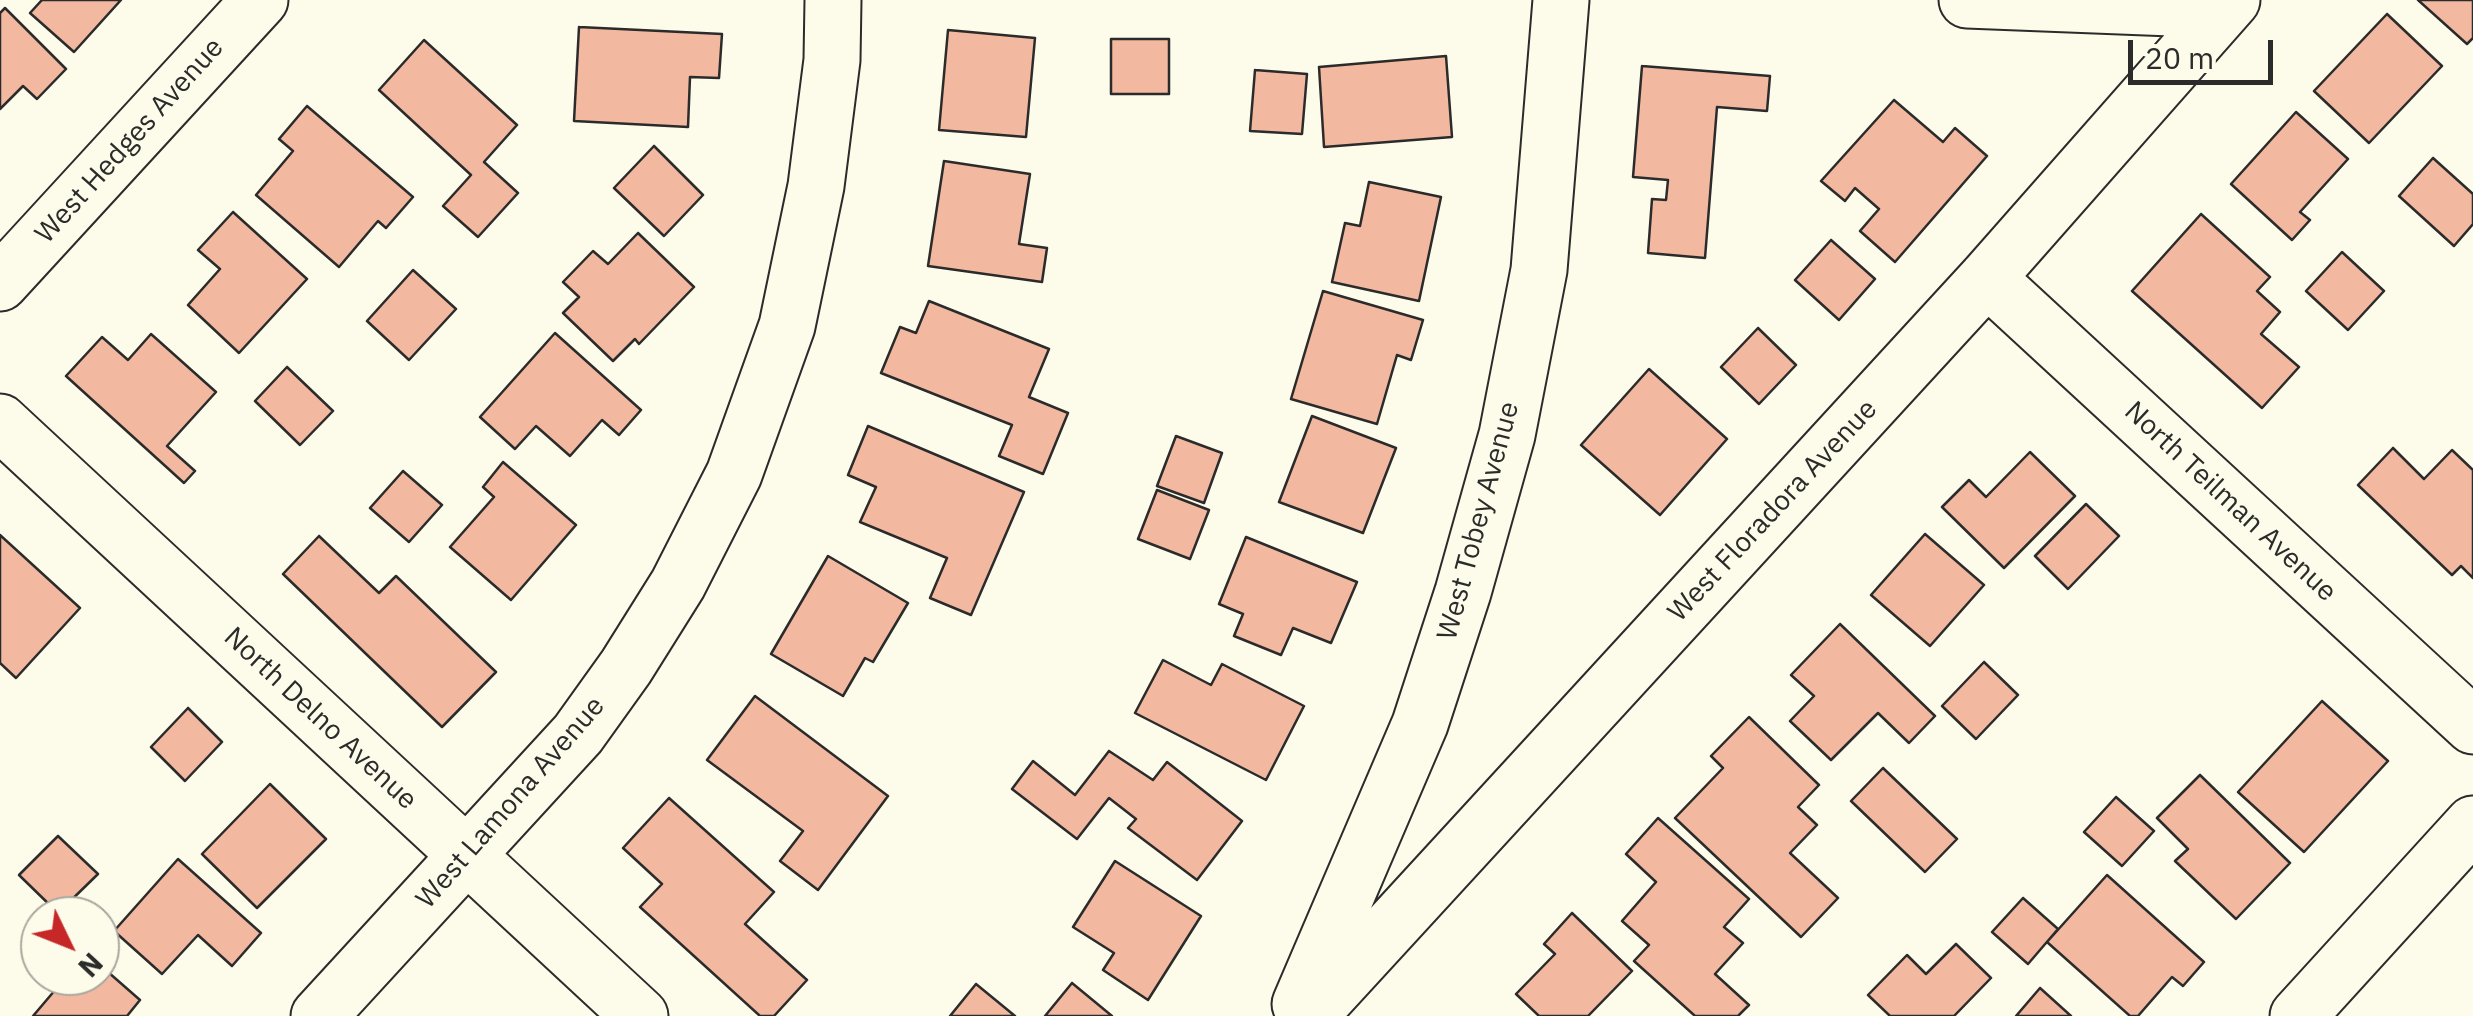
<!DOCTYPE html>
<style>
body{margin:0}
#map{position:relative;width:2473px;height:1016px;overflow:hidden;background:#fdfbea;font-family:"IBM Plex Sans",sans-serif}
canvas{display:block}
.north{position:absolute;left:20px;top:896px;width:100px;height:100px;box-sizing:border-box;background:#fdfbea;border:2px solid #a9a89e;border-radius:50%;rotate:133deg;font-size:28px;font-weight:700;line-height:40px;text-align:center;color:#2b2b2b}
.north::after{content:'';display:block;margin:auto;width:35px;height:45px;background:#c62828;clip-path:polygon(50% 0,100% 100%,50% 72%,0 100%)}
.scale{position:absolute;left:2128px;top:40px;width:145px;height:45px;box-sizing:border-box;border:5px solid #2b2b2b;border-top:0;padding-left:12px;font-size:30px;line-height:35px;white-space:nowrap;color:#2b2b2b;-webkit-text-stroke:8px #fdfbea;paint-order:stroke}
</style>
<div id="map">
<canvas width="2473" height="1016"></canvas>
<div class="north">N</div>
<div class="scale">20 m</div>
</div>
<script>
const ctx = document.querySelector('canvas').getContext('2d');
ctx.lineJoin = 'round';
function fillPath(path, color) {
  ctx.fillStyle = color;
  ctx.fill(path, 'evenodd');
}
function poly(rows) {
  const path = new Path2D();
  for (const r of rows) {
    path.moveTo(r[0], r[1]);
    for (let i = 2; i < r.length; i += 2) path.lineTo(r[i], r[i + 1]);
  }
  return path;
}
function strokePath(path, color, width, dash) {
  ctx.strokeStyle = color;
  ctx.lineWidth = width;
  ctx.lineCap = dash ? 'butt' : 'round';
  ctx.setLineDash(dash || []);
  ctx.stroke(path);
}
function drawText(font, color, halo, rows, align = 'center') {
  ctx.font = font + ' "IBM Plex Sans",sans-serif';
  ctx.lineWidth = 8;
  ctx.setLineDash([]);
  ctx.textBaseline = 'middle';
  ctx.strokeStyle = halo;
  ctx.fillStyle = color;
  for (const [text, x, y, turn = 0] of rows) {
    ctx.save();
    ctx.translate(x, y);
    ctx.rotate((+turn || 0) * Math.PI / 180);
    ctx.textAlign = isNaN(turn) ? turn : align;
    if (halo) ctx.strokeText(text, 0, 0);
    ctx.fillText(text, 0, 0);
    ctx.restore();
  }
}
const building = poly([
 [42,0,121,0,74,52,30,13,42,0],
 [2418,0,2473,0,2473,38,2467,44,2418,0],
 [5,8,66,69,37,99,23,86,0,109,0,13,5,8],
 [2387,14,2442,66,2369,143,2314,91,2387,14],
 [579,27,722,34,719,78,690,77,688,127,574,121,579,27],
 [948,30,1035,38,1026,137,939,130,948,30],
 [1111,39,1169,39,1169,94,1111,94,1111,39],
 [424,40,517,125,484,162,518,193,478,237,443,206,471,175,379,90,424,40],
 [1446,56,1452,137,1324,147,1319,67,1446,56],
 [1642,66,1770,76,1767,111,1717,107,1705,258,1648,253,1652,199,1666,200,1668,180,1633,177,1642,66],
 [1255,70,1307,74,1302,134,1250,131,1255,70],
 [1894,100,1943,142,1955,128,1987,156,1895,262,1860,231,1879,209,1855,188,1845,201,1821,181,1894,100],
 [307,106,413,197,386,228,378,221,339,267,256,195,293,151,279,139,307,106],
 [2296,112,2348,159,2300,212,2310,220,2292,240,2231,184,2296,112],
 [654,146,703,195,664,236,614,188,654,146],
 [2433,158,2473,194,2473,224,2454,246,2399,196,2433,158],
 [944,161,1030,174,1019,244,1047,248,1042,282,928,266,944,161],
 [1369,182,1441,197,1419,301,1332,282,1345,223,1360,226,1369,182],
 [233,212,307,279,239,353,188,305,220,269,198,250,233,212],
 [2201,214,2270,277,2257,291,2280,312,2261,334,2299,367,2262,408,2132,291,2201,214],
 [638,233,694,287,639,344,635,339,613,361,563,313,579,297,563,282,593,251,608,264,638,233],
 [1831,240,1875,279,1839,320,1795,280,1831,240],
 [2342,252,2384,291,2348,330,2306,291,2342,252],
 [413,270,456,309,409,360,367,321,413,270],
 [1323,291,1423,320,1411,360,1397,355,1377,424,1291,399,1323,291],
 [929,301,1049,349,1029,397,1068,413,1043,474,999,456,1012,425,881,373,900,327,916,333,929,301],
 [1758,328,1796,365,1759,404,1721,367,1758,328],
 [555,333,641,410,619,435,602,420,570,456,536,426,515,449,480,417,555,333],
 [151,334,216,392,167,446,195,471,184,483,66,376,102,337,128,360,151,334],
 [287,367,333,411,300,445,255,401,287,367],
 [1649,369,1727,439,1660,515,1581,445,1649,369],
 [1312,416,1396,448,1363,533,1279,502,1312,416],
 [868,426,1024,492,971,615,930,598,947,558,860,522,876,487,848,475,868,426],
 [1176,436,1222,453,1204,503,1157,486,1176,436],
 [2393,448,2424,479,2452,450,2473,470,2473,578,2461,566,2452,575,2358,485,2393,448],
 [2030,452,2075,496,2004,568,1942,507,1969,480,1986,497,2030,452],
 [503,462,576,525,511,600,450,547,494,497,483,487,503,462],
 [403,471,442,505,409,542,370,508,403,471],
 [1157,490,1209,510,1190,559,1138,539,1157,490],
 [2086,504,2119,536,2068,589,2035,556,2086,504],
 [1925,534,1984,585,1930,646,1871,595,1925,534],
 [0,535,80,608,16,678,0,663,0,535],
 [319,536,379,593,396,576,496,672,442,727,283,574,319,536],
 [1246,537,1357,582,1331,643,1293,628,1281,655,1234,636,1243,614,1219,604,1246,537],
 [828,556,908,603,873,662,865,658,843,696,771,654,828,556],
 [1840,624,1935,716,1909,743,1878,713,1831,760,1790,721,1814,696,1791,675,1840,624],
 [1163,660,1211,685,1222,664,1304,706,1266,780,1135,713,1163,660],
 [1984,662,2018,695,1976,739,1942,706,1984,662],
 [755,696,888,796,818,890,780,861,803,831,707,760,755,696],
 [2322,701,2388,761,2304,852,2238,792,2322,701],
 [188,708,222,742,185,781,151,747,188,708],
 [1749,717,1819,785,1798,807,1817,825,1790,853,1838,898,1801,937,1675,818,1723,768,1711,756,1749,717],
 [1109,751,1153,780,1167,762,1242,821,1197,880,1128,828,1136,819,1109,798,1077,839,1012,789,1033,761,1075,795,1109,751],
 [1883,768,1957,839,1925,872,1851,801,1883,768],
 [2200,775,2290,863,2236,919,2175,861,2188,849,2157,818,2200,775],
 [270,784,326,839,257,908,202,854,270,784],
 [2116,797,2154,831,2122,866,2084,832,2116,797],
 [669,798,774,892,745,924,807,980,774,1016,760,1016,640,907,662,884,623,848,669,798],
 [1658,818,1749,899,1724,927,1743,943,1715,974,1749,1005,1738,1016,1695,1016,1634,961,1649,945,1622,921,1656,882,1626,854,1658,818],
 [58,836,98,874,58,913,19,875,58,836],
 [178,859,261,933,232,966,198,935,162,974,114,931,178,859],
 [1115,861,1201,916,1148,1000,1103,970,1114,953,1073,927,1115,861],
 [2107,875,2204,962,2183,986,2172,977,2138,1016,2130,1016,2047,942,2107,875],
 [2023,898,2058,929,2028,964,1992,932,2023,898],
 [1572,913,1632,971,1588,1016,1539,1016,1516,994,1555,954,1544,944,1572,913],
 [1956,944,1991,978,1954,1016,1890,1016,1868,995,1907,955,1926,974,1956,944],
 [100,965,140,1000,127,1016,33,1016,67,976,100,976,100,965],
 [1072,983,1112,1016,1045,1016,1072,983],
 [976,984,1015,1016,950,1016,976,984],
 [2040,988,2071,1016,2016,1016,2040,988]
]);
fillPath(building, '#f2b8a0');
strokePath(building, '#2b2b2b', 2.5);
const minor = poly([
 [1967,0,2223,10],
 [1987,278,2473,726],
 [0,283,260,0],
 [0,422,640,1016],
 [1300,1004,1420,724,1463,592,1507,435,1539,270,1561,0],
 [319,1016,578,734,626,667,678,584,734,474,787,326,816,186,832,60,833,0],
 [1309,1016,1987,278,2232,0],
 [2298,1016,2473,824]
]);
strokePath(minor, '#2b2b2b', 59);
strokePath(minor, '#fdfbea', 55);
drawText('28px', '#2b2b2b', '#fdfbea', [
 ["West Hedges Avenue",130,141,-48],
 ["North Teilman Avenue",2230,502,43],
 ["West Floradora Avenue",1773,511,-47],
 ["West Tobey Avenue",1479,521,-75],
 ["North Delno Avenue",320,719,43],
 ["West Lamona Avenue",511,803,-49]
]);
</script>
